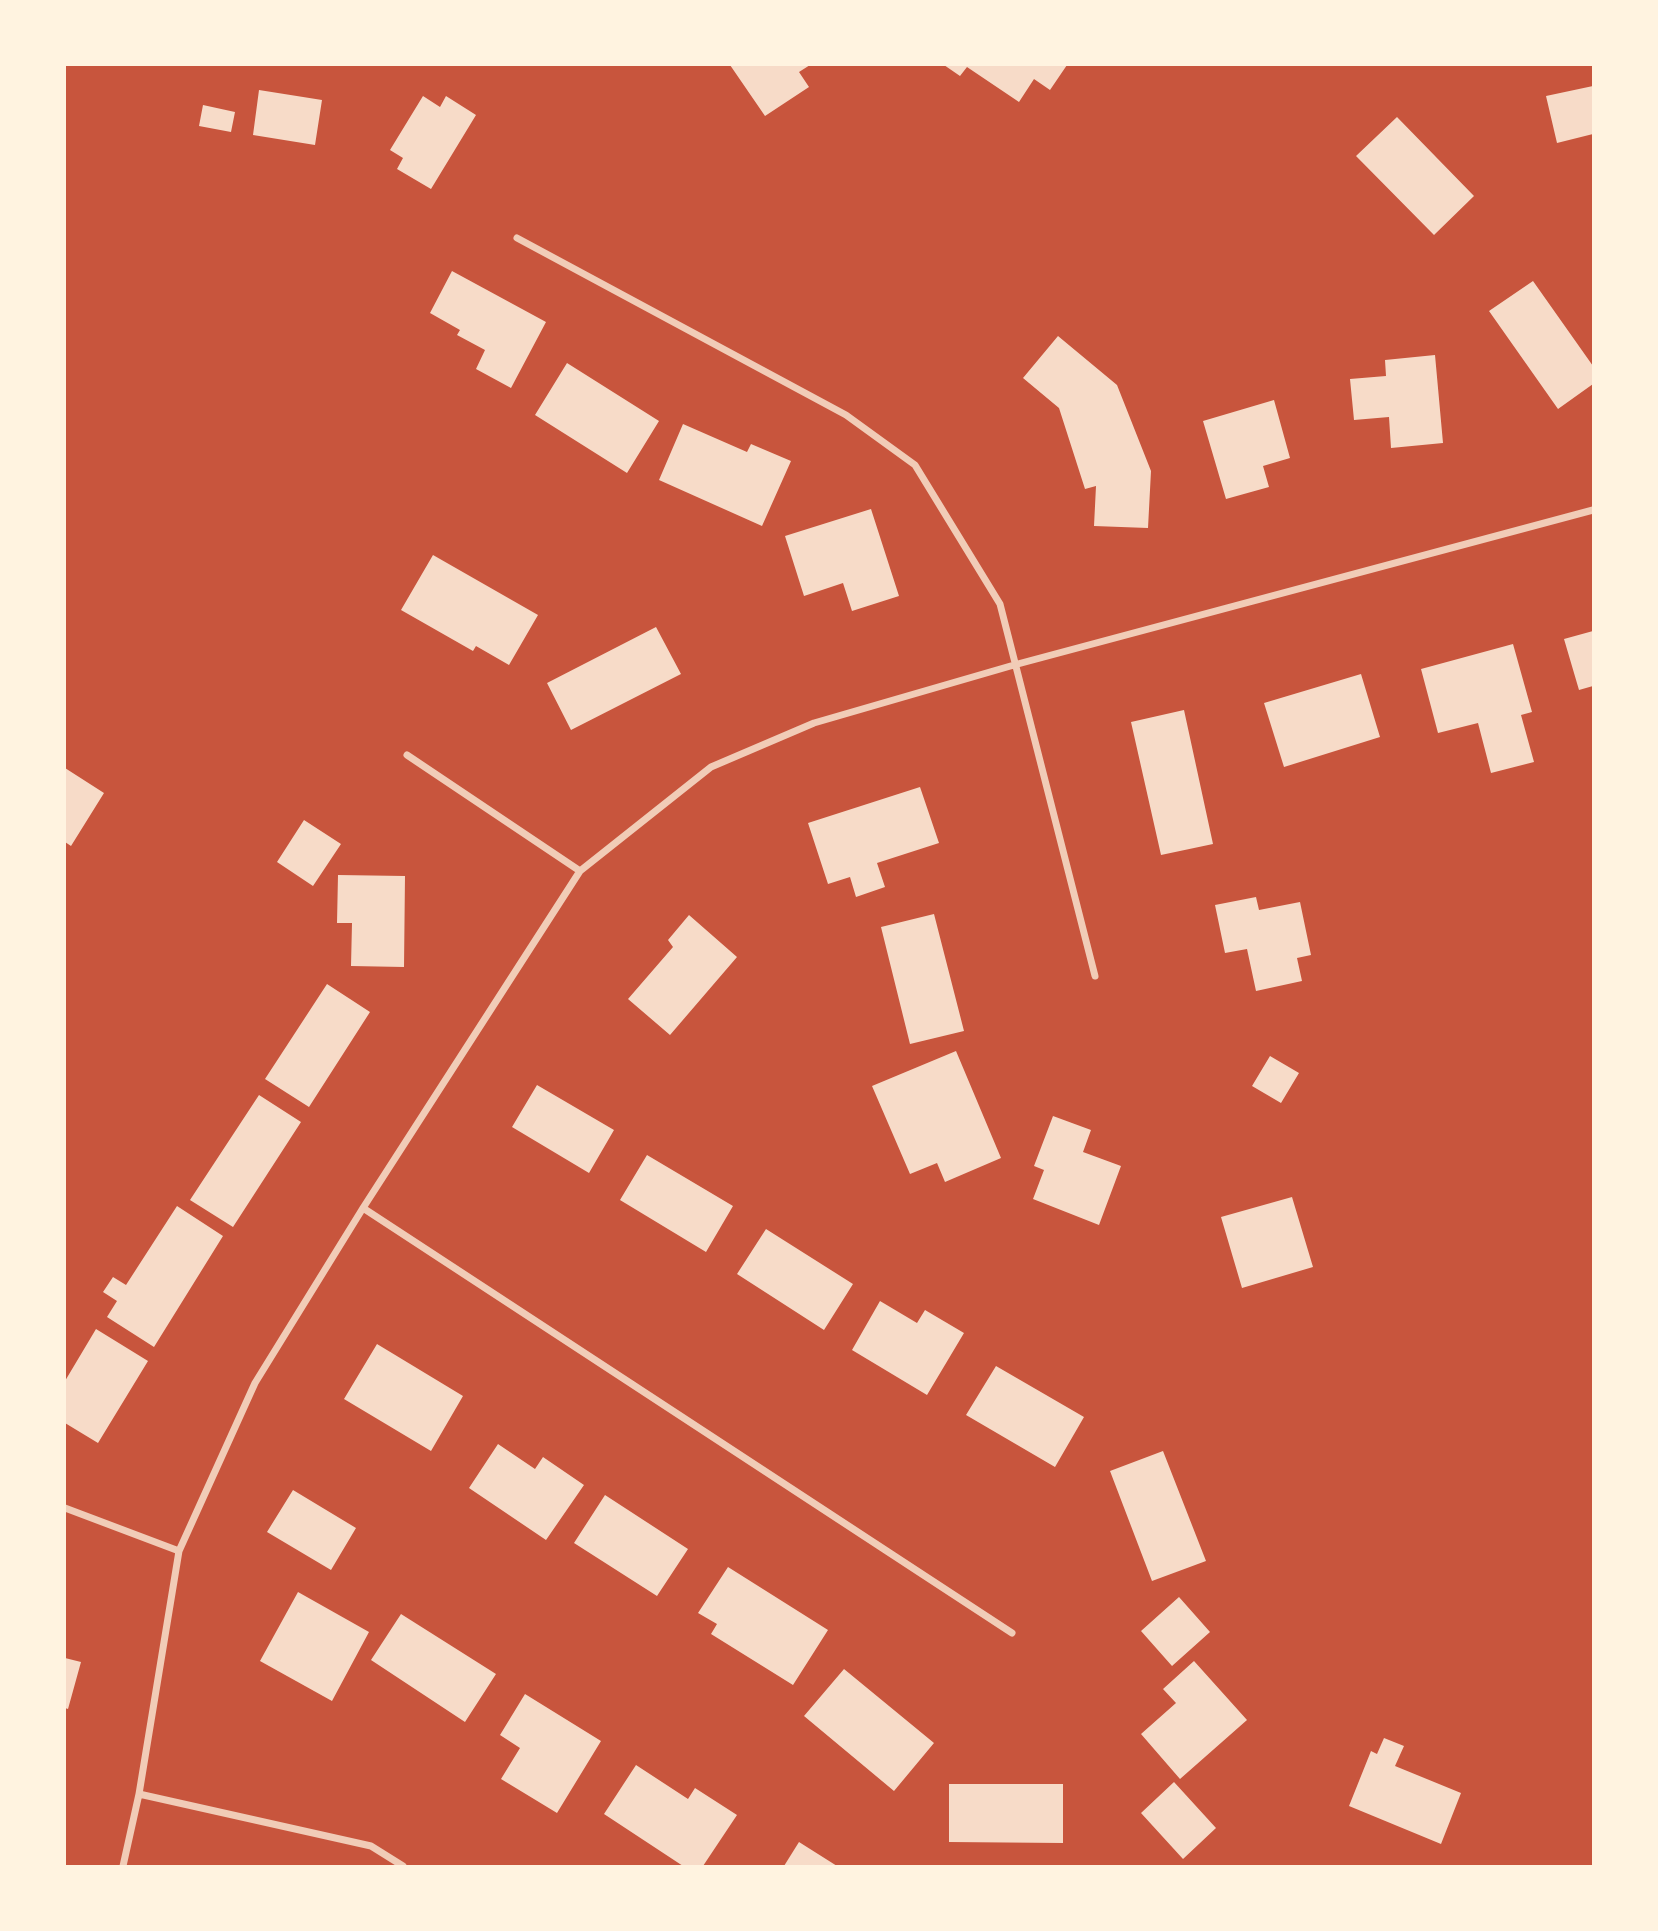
<!DOCTYPE html>
<style>
body{margin:0}
#map{position:relative;width:1658px;height:1931px;overflow:hidden;background:#c8553d;font-family:"Nunito Sans",sans-serif}
canvas{display:block}
.frame{position:absolute;inset:0;border:66px solid #fff3e0;pointer-events:none}
</style>
<div id="map">
<canvas width="1658" height="1931"></canvas>
<div class="frame"></div>
</div>
<script>
const ctx = document.querySelector('canvas').getContext('2d');
ctx.lineJoin = 'round';
function fillPath(path, color) {
  ctx.fillStyle = color;
  ctx.fill(path, 'evenodd');
}
function poly(rows) {
  const path = new Path2D();
  for (const r of rows) {
    path.moveTo(r[0], r[1]);
    for (let i = 2; i < r.length; i += 2) path.lineTo(r[i], r[i + 1]);
  }
  return path;
}
function strokePath(path, color, width, dash) {
  ctx.strokeStyle = color;
  ctx.lineWidth = width;
  ctx.lineCap = dash ? 'butt' : 'round';
  ctx.setLineDash(dash || []);
  ctx.stroke(path);
}
fillPath(poly([
 [730,65,810,65,799,72,809,87,765,116],
 [944,65,1067,65,1050,90,1034,79,1019,102,967,67,960,76],
 [1593,86,1593,134,1557,143,1546,96],
 [259,90,322,100,315,145,253,135],
 [423,96,440,107,446,96,476,115,431,189,397,169,403,158,390,150],
 [203,105,235,112,231,132,199,126],
 [1397,117,1474,196,1434,235,1356,156],
 [452,271,546,322,511,388,476,369,485,350,457,335,460,330,430,313],
 [1533,281,1593,366,1593,384,1558,409,1489,311],
 [1058,336,1117,385,1151,471,1148,528,1094,526,1096,486,1085,489,1059,408,1023,378],
 [1435,355,1443,443,1391,448,1389,417,1354,420,1350,379,1386,376,1385,360],
 [567,363,659,421,627,473,535,415],
 [1274,400,1290,458,1263,466,1269,487,1226,499,1203,421],
 [683,424,747,452,751,444,791,461,762,526,659,480],
 [871,509,899,596,852,611,843,583,804,596,785,536],
 [433,555,538,615,509,665,476,646,473,651,401,610],
 [656,627,681,674,571,730,547,683],
 [1593,631,1593,686,1579,690,1564,639],
 [1513,644,1532,712,1521,715,1534,762,1491,773,1478,723,1438,733,1421,669],
 [1361,674,1380,737,1284,767,1264,703],
 [1184,710,1213,844,1161,855,1131,722],
 [65,768,104,793,71,846,65,842],
 [920,787,939,843,877,863,885,887,856,897,850,877,828,884,808,823],
 [304,820,341,844,313,886,277,862],
 [338,875,405,876,404,967,351,966,352,923,337,923],
 [1256,897,1259,910,1300,902,1311,955,1297,958,1302,981,1256,991,1247,949,1225,953,1215,905],
 [934,914,964,1031,910,1044,881,927],
 [689,915,737,957,670,1035,628,999,673,947,668,940],
 [327,984,370,1012,309,1107,265,1079],
 [956,1051,1001,1158,945,1182,937,1163,910,1174,872,1086],
 [1270,1056,1299,1073,1281,1103,1252,1086],
 [537,1085,614,1130,589,1173,512,1127],
 [259,1095,301,1122,233,1227,190,1200],
 [1053,1116,1091,1130,1083,1152,1121,1166,1099,1225,1033,1199,1044,1170,1034,1166],
 [647,1155,733,1206,706,1252,620,1200],
 [1292,1197,1313,1267,1242,1288,1221,1217],
 [177,1206,223,1236,154,1347,107,1317,117,1301,103,1292,113,1277,126,1285],
 [766,1229,853,1284,824,1330,737,1274],
 [880,1301,917,1323,925,1310,964,1333,927,1395,852,1350],
 [96,1329,148,1361,98,1443,65,1423,65,1381],
 [377,1344,463,1396,431,1451,344,1399],
 [996,1366,1084,1417,1055,1467,966,1415],
 [498,1444,535,1469,543,1457,584,1485,546,1540,469,1488],
 [1163,1451,1206,1561,1152,1581,1110,1471],
 [293,1490,356,1528,331,1570,267,1532],
 [605,1495,688,1549,657,1596,574,1543],
 [728,1567,828,1630,793,1685,711,1634,717,1624,698,1613],
 [298,1592,369,1632,332,1701,260,1661],
 [1179,1597,1210,1632,1172,1666,1141,1631],
 [401,1614,496,1674,465,1722,371,1660],
 [65,1658,81,1662,68,1709,65,1708],
 [1194,1661,1247,1720,1180,1779,1141,1734,1176,1703,1163,1689],
 [844,1669,934,1743,894,1791,804,1716],
 [525,1694,601,1741,557,1813,501,1779,520,1748,500,1735],
 [1384,1738,1404,1746,1395,1766,1461,1793,1441,1844,1349,1806,1371,1751,1377,1754],
 [636,1765,688,1799,695,1788,737,1815,703,1866,683,1866,604,1814],
 [1174,1782,1216,1828,1183,1859,1141,1813],
 [949,1784,1063,1784,1063,1843,949,1842],
 [799,1842,837,1866,784,1866]
]), '#f7dbc8');
strokePath(poly([
 [517,238,846,415,915,465,1000,604,1095,976],
 [407,755,580,871],
 [363,1208,1012,1633],
 [65,1508,179,1551],
 [139,1794,371,1846,403,1866],
 [123,1866,139,1794,179,1551,255,1383,363,1208,580,871,711,767,814,723,1014,665,1593,510]
]), '#f1ccb7', 7);
</script>
